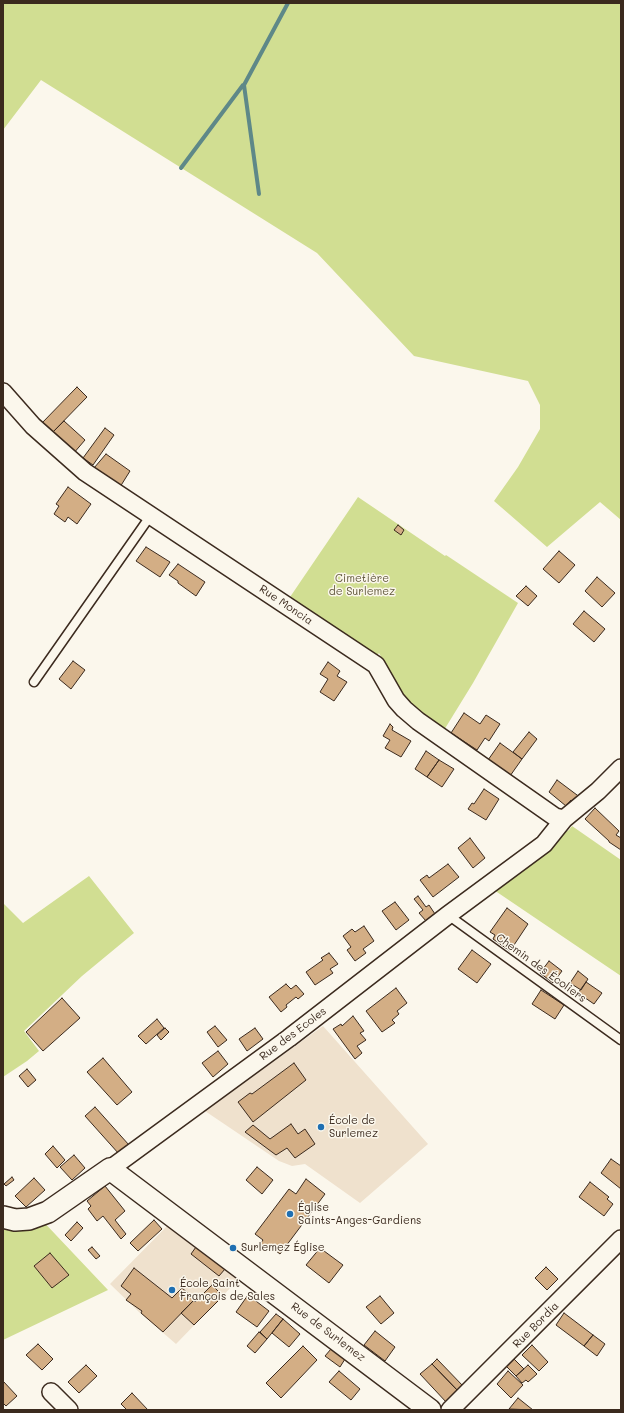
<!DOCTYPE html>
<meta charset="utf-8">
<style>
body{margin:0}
#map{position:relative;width:624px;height:1413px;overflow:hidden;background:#fbf7ec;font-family:Mali,sans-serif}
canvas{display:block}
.frame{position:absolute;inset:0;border:4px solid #3b2a1e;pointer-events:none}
</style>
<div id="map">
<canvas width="624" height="1413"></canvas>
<div class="frame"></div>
</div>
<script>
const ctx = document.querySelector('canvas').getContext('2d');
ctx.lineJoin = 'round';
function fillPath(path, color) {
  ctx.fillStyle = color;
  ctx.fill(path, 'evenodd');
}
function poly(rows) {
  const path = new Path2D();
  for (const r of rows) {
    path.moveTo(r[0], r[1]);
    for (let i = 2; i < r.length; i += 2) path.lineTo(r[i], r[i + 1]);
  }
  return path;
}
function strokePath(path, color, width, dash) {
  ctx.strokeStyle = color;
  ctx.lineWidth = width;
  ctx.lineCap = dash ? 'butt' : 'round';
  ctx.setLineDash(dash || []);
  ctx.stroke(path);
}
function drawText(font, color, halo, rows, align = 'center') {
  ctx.font = font + ' Mali,sans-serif';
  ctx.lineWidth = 3;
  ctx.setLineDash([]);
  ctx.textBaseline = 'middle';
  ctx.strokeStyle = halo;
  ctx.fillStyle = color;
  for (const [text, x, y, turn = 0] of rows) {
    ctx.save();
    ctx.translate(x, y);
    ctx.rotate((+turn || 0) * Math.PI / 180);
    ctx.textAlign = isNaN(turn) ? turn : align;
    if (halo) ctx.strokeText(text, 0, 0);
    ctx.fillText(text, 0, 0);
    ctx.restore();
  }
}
fillPath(poly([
 [323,1026,428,1144,360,1203,305,1164,292,1166,279,1161,205,1111],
 [169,1224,239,1279,176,1344,139,1312,110,1284]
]), '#efe1cd');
fillPath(poly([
 [3,3,621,3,621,520,600,502,547,547,494,501,518,467,540,429,540,405,528,381,414,356,317,253,41,80,3,130],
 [358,497,445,556,446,555,518,603,473,683,441,735,402,696,379,653,375,658,288,600],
 [572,826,621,860,621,976,488,886,544,844,569,830],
 [89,876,134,933,82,976,24,1031,39,1051,27,1061,3,1077,3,903,23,923],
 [38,1216,108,1290,3,1340,3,1217]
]), '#d1de92');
strokePath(poly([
 [181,168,243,85],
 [259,194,244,85,288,3]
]), '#5e8888', 4);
const building = poly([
 [77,387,87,397,51,434,41,424,77,387],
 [64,421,85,440,73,454,51,434,64,421],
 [105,428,114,435,93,465,83,458,105,428],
 [106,454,130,471,120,487,94,468,106,454],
 [68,487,91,504,77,524,68,517,65,522,54,514,59,506,56,504,68,487],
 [398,525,404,530,401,535,394,530,398,525],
 [146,547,170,562,160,577,136,561,146,547],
 [559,551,575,565,559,583,543,569,559,551],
 [178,564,205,582,196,596,178,583,178,581,169,575,178,564],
 [597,577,615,593,602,607,585,591,597,577],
 [526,586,537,596,528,606,516,596,526,586],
 [584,611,605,629,594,642,573,624,584,611],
 [73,661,85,670,71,689,59,679,73,661],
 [328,662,340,671,337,676,347,682,334,701,320,692,328,679,320,674,328,662],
 [464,713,480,724,486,715,500,724,489,741,485,738,477,750,451,733,464,713],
 [390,724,393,727,392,730,411,741,401,757,385,748,390,740,383,736,390,724],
 [529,732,537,739,522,759,513,752,529,732],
 [500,743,522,759,510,776,488,760,500,743],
 [426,751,439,760,427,777,415,769,426,751],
 [439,760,454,769,442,787,427,777,439,760],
 [557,780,581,798,575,804,571,800,566,806,549,792,557,780],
 [484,789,499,799,486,820,468,809,472,803,474,804,484,789],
 [595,808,619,831,616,835,621,838,621,850,609,842,609,841,585,819,595,808],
 [470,838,485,858,473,868,458,848,470,838],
 [448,864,459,877,433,897,420,880,427,875,429,878,448,864],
 [418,896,426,907,429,905,435,914,426,921,419,913,423,910,414,899,418,896],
 [395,902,409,920,396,930,382,911,395,902],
 [507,908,528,924,510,951,493,939,495,935,490,932,507,908],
 [364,926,374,941,363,949,366,953,355,961,347,950,351,947,343,936,352,929,355,932,364,926],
 [472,950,491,964,477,983,458,969,472,950],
 [329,953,338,964,330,969,333,973,315,985,306,972,323,960,321,958,329,953],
 [549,961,562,971,553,983,540,973,549,961],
 [578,971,588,979,581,990,570,983,578,971],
 [586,982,602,993,594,1004,578,993,586,982],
 [286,984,291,989,296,985,304,994,298,999,296,997,286,1005,287,1007,281,1012,269,997,286,984],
 [396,988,407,1003,397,1011,399,1014,392,1020,395,1023,382,1032,366,1011,396,988],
 [541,990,564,1005,555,1019,532,1004,541,990],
 [62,998,80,1018,43,1051,26,1032,62,998],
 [353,1016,364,1031,360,1033,366,1040,357,1046,362,1053,355,1059,333,1029,341,1024,342,1026,353,1016],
 [157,1019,164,1028,146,1044,138,1036,157,1019],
 [215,1026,227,1040,218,1047,207,1032,215,1026],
 [165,1028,169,1032,161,1040,157,1035,165,1028],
 [255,1028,263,1039,247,1051,239,1039,255,1028],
 [218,1051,228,1064,213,1077,202,1063,218,1051],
 [103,1058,132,1092,117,1105,87,1072,103,1058],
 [294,1063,306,1080,253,1122,238,1102,250,1093,252,1094,294,1063],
 [27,1069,36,1080,28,1087,19,1076,27,1069],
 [95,1107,129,1145,119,1154,85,1116,95,1107],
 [291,1124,298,1134,305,1129,315,1144,295,1158,287,1148,276,1155,245,1132,253,1125,270,1139,291,1124],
 [53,1146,65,1160,57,1168,45,1154,53,1146],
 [74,1155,85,1168,72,1180,60,1167,74,1155],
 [611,1159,621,1166,621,1189,601,1173,611,1159],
 [257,1167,273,1180,262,1194,246,1180,257,1167],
 [12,1177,14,1180,6,1186,4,1184,12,1177],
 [34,1178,45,1190,26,1207,15,1196,34,1178],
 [306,1179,325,1194,280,1254,271,1247,268,1250,260,1244,263,1240,255,1234,289,1189,296,1194,306,1179],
 [590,1182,609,1197,607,1199,613,1204,604,1216,579,1197,590,1182],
 [105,1186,125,1211,115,1220,126,1234,121,1239,103,1216,97,1221,88,1209,91,1206,87,1201,105,1186],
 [154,1220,162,1229,138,1251,130,1243,154,1220],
 [77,1222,83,1228,71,1241,65,1235,77,1222],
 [92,1247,100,1256,96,1259,88,1250,92,1247],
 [196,1247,225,1269,219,1276,191,1254,196,1247],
 [320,1248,343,1265,329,1283,306,1265,320,1248],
 [50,1253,69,1275,52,1288,34,1266,50,1253],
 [546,1267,558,1279,547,1290,535,1278,546,1267],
 [134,1268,172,1298,182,1288,195,1299,163,1332,141,1313,142,1311,126,1300,131,1294,121,1286,134,1268],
 [212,1285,223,1296,194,1325,181,1313,194,1300,195,1302,212,1285],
 [248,1295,269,1311,257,1327,236,1312,248,1295],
 [380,1296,394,1313,381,1324,366,1307,380,1296],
 [564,1313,593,1335,584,1346,556,1325,564,1313],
 [276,1314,283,1319,267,1339,260,1332,276,1314],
 [283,1319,300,1334,289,1347,272,1333,283,1319],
 [375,1331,395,1347,385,1361,364,1345,375,1331],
 [259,1332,267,1339,255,1353,247,1346,259,1332],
 [593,1335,605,1344,597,1356,584,1346,593,1335],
 [38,1344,53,1359,42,1370,26,1355,38,1344],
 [532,1345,548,1362,539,1371,522,1355,532,1345],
 [303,1346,317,1360,281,1398,266,1383,303,1346],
 [331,1349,345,1359,340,1367,325,1356,331,1349],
 [513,1358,524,1369,516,1376,505,1365,513,1358],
 [437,1359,464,1387,459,1392,432,1364,437,1359],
 [432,1364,459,1392,447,1403,420,1374,432,1364],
 [86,1365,97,1376,79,1393,68,1382,86,1365],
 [528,1365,537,1374,528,1382,526,1380,522,1383,516,1376,528,1365],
 [339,1371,360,1389,351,1400,329,1382,339,1371],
 [508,1371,523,1385,511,1398,497,1384,508,1371],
 [3,1381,17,1396,6,1406,3,1403,3,1381],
 [132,1393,148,1410,127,1410,121,1404,132,1393],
 [518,1398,533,1410,509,1409,518,1398]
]);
fillPath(building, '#d3ae85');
strokePath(building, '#3b2a1e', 1);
const service = poly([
 [34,682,151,515],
 [448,915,621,1040]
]);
const minor = poly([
 [3,392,33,426,85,472,376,665,396,700,404,709,418,721,555,817,564,819],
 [110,1169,289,1038,448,915,544,844,564,819,598,791,621,768],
 [51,1392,69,1410],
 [450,1410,621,1239]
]);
const tertiary = poly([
 [3,1217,15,1220,29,1219,48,1212,110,1169,430,1410]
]);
strokePath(service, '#3b2a1e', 11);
strokePath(minor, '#3b2a1e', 20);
strokePath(tertiary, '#3b2a1e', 24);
strokePath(service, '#fbf7ec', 8);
strokePath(minor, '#fbf7ec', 17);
strokePath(tertiary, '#fbf7ec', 21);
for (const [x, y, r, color] of [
 [321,1127,4,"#1f6fb2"],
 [290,1214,4,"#1f6fb2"],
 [233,1248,4,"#1f6fb2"],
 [172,1290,4,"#1f6fb2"]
]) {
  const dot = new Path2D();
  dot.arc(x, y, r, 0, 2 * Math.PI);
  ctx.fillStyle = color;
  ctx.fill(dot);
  strokePath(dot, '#fbf7ec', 1.5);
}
drawText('11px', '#60573b', '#fbf7ec', [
 ["Cimetière",362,579],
 ["de Surlemez",362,592]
]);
drawText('11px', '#3b2a1e', '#fbf7ec', [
 ["Rue Moncia",286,605,34],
 ["Chemin des Écoliers",541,968,36],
 ["Rue des Ecoles",293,1034,-37],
 ["Rue Bordia",536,1325,-45],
 ["Rue de Surlemez",328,1332,37]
]);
drawText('11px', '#3b2a1e', '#fbf7ec', [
 ["École de",329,1121],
 ["Surlemez",329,1134],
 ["Église",298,1208],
 ["Saints-Anges-Gardiens",298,1221],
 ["Surlemez Église",241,1248],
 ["École Saint",180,1284],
 ["François de Sales",180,1297]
], 'left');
</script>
